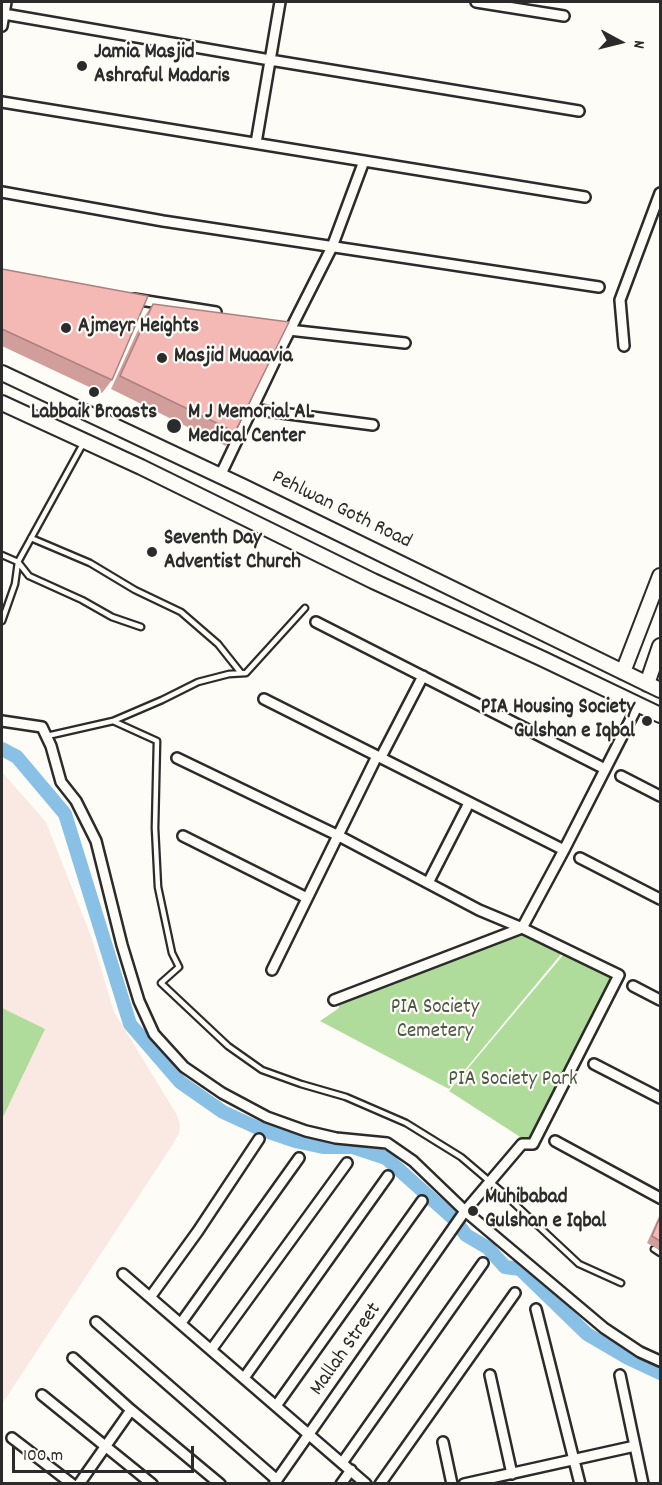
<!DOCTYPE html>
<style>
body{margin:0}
#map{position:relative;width:662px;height:1485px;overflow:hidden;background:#fdfcf7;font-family:Dekko,sans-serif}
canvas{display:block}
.frame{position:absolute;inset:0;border:3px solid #2b2b2b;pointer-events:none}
.north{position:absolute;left:590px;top:12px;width:60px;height:60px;-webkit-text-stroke:4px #fdfcf7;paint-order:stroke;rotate:97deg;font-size:16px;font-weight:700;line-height:24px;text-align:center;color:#2b2b2b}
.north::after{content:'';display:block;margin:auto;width:21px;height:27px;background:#2b2b2b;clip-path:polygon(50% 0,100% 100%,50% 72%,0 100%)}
.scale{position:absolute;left:12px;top:1446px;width:182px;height:27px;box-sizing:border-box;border:3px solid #2b2b2b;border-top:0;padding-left:8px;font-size:18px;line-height:21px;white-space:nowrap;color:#2b2b2b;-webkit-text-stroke:4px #fdfcf7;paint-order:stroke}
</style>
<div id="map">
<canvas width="662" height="1485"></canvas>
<div class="frame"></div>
<div class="north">N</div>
<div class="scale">100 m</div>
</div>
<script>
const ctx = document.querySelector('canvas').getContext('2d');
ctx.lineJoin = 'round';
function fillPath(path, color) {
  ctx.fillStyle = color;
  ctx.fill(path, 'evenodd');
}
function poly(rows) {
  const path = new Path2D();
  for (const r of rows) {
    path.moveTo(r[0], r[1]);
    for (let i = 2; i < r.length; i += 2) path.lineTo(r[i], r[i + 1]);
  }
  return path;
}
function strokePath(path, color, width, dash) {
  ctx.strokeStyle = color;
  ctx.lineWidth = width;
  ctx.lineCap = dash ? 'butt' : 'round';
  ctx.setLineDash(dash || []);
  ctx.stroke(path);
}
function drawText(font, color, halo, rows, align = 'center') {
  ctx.font = font + ' Dekko,sans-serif';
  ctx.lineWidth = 4.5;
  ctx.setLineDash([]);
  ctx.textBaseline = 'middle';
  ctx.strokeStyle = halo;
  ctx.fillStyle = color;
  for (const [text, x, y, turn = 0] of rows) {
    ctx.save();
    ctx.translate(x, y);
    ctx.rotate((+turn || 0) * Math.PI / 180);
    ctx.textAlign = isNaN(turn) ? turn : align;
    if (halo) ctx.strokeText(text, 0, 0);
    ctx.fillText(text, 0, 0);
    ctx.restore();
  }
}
fillPath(poly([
 [2,772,46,822,92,939,114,1012,177,1115,180,1125,179,1133,173,1144,2,1404]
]), '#fae8e3');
fillPath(poly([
 [523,928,562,953,449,1089,320,1021,339,1008,339,1003],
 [564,954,613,978,528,1142,449,1091],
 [2,1008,45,1029,2,1119]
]), '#afdc9a');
strokePath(poly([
 [2,749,17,757,65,814,130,1024,180,1082,223,1112,260,1129,295,1141,323,1147,353,1147,386,1158,454,1219,466,1235,488,1248,505,1267,520,1269,587,1334,628,1358,660,1373]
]), '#88c0e6', 14);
const lane = poly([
 [31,538,90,563,135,590,181,612,218,644,241,673],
 [2,555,18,562,29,576,82,600,112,617,141,627],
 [2,621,15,584,18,562,84,442],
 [113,721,157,741,155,828,158,887,172,953,179,967,161,983,228,1046,262,1070,301,1084,346,1097,406,1123,461,1157,502,1192,579,1264,621,1283],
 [47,736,113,721,162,700,198,682,229,674,246,673,305,608],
 [654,1249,660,1253]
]);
const street = poly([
 [476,2,564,16],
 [4,14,270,60,579,111],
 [2,26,6,2],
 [2,102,585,197],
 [256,143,280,2],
 [2,192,163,221,599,287],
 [134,299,216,312],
 [289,330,405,343],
 [624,346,620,300,660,193],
 [251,409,373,425],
 [220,476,283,344,332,247,364,161],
 [316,622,605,769],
 [264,699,564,850],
 [2,721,42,727,51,746,61,782,76,801,96,841,122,945,139,1001,154,1034,184,1067,222,1093,267,1117,306,1131,336,1138,387,1143,413,1161,465,1211,604,1328,640,1352,660,1361],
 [381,757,423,676],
 [177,758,339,836,479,910,522,928,619,975,533,1144,522,1144,465,1211,274,1484],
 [621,776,660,796],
 [183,836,307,898],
 [580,858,660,899],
 [428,883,469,803],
 [522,928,564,850,638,705],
 [272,970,377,756],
 [633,986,660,1000],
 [334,1000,522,928],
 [594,1064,660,1098],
 [555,1141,660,1198],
 [123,1274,366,1484],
 [151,1296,198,1231,259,1139],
 [536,1309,580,1484],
 [96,1322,277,1480],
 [181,1323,299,1158],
 [211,1350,347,1163],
 [73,1358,131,1410,220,1484],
 [490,1375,512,1474],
 [620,1375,643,1484],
 [244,1378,388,1176],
 [42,1395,152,1484],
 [276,1406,422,1201],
 [12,1438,72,1484],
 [443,1442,452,1484],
 [342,1463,483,1263],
 [79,1484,131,1410],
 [341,1484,351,1470],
 [380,1484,515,1293],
 [464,1484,635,1446]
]);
const secondary = poly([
 [2,373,244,487,660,690],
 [2,403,141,467,373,581,543,659,660,715],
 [623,672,660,576],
 [647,684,660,646]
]);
strokePath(lane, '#2b2b2b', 9);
strokePath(street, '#2b2b2b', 14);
strokePath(secondary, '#2b2b2b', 18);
strokePath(lane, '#fdfcf7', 4.5);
strokePath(street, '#fdfcf7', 9);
strokePath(secondary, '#fdfcf7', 14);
fillPath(poly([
 [2,269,112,380,102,393,2,346],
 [153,304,235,432,226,446,111,389,144,317],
 [660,1214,660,1250,647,1243]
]), '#d29e9c');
const building = poly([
 [2,269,148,296,112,380,2,329,2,269],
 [153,304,289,322,235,432,120,376,153,304],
 [660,1217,660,1241,652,1236,660,1217]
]);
fillPath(building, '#f4b8b5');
strokePath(building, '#ab817f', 1.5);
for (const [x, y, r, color] of [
 [82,66,6,"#2b2b2b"],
 [66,328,6,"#2b2b2b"],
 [162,358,6,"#2b2b2b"],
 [94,392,6,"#2b2b2b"],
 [174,426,8,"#2b2b2b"],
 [152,552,6,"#2b2b2b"],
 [647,721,6,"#2b2b2b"],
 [473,1211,6,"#2b2b2b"]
]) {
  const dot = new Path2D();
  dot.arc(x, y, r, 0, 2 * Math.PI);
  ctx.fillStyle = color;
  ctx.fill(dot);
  strokePath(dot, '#fdfcf7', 2);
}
drawText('bold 21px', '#2b2b2b', '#fdfcf7', [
 ["Jamia Masjid",94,54],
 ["Ashraful Madaris",94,78],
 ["Ajmeyr Heights",78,328],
 ["Masjid Muaavia",174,358],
 ["Labbaik Broasts",94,414,"center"],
 ["M J Memorial AL",188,414],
 ["Medical Center",188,438],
 ["Seventh Day",164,540],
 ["Adventist Church",164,564],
 ["PIA Housing Society",635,709,"right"],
 ["Gulshan e Iqbal",635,733,"right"],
 ["Muhibabad",485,1199],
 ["Gulshan e Iqbal",485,1223]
], 'left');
drawText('21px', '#2b2b2b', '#fdfcf7', [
 ["Pehlwan Goth Road",341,511,26],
 ["Mallah Street",347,1350,-55]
]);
drawText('21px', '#4c5747', '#fdfcf7', [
 ["PIA Society",435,1009],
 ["Cemetery",435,1033],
 ["PIA Society Park",513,1081]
]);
</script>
